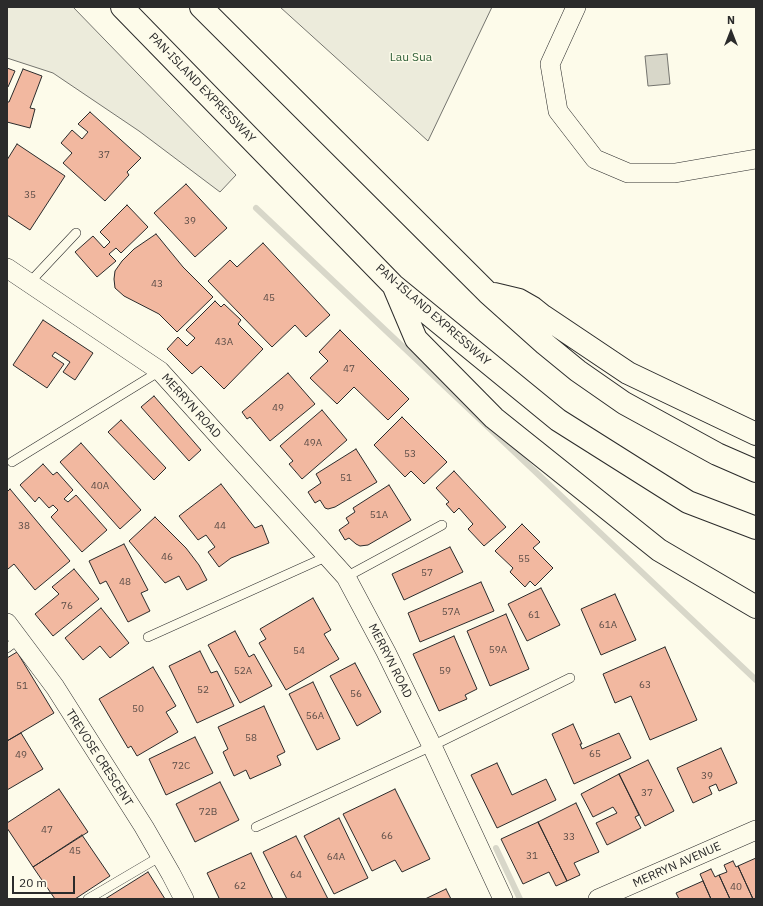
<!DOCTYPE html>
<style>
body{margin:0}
#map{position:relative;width:763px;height:906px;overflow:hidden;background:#fdfbea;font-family:"IBM Plex Sans",sans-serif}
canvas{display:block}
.frame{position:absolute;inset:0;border:8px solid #2b2b2b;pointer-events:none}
.north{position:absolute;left:711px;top:12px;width:40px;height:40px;-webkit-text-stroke:3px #fdfbea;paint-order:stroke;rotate:0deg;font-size:11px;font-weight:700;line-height:16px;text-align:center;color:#2b2b2b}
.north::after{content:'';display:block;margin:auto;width:14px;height:18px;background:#2b2b2b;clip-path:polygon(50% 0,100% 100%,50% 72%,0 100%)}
.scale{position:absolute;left:12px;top:876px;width:63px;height:18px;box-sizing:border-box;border:2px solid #2b2b2b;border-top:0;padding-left:5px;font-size:12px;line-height:14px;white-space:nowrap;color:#2b2b2b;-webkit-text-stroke:3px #fdfbea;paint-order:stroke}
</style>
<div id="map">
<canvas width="763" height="906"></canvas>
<div class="frame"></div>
<div class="north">N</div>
<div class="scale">20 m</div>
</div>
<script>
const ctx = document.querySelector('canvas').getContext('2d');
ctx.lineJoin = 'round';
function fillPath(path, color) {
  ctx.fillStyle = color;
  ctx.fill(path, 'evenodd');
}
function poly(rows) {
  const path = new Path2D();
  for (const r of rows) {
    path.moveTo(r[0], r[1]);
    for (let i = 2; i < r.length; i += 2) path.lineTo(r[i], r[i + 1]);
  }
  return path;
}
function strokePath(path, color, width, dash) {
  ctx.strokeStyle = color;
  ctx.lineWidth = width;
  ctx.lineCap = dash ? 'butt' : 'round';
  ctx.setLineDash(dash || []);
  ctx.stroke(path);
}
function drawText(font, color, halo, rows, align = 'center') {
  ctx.font = font + ' "IBM Plex Sans",sans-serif';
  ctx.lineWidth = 3;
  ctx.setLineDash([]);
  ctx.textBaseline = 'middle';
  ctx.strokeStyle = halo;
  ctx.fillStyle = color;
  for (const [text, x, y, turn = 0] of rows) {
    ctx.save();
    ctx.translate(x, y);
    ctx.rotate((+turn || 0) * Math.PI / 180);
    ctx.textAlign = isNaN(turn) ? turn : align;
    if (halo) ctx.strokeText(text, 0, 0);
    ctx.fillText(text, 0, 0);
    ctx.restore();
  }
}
const green = poly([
 [7,7,73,7,236,175,220,192,139,131,53,73,7,58,7,7],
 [280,7,492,7,428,141,280,7]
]);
fillPath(green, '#ecebdb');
strokePath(green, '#74746e', 1);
const water = poly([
 [667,54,670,84,648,86,645,56,667,54]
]);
fillPath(water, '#d8d7c9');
strokePath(water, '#74746e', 1);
strokePath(poly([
 [256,208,756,680],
 [496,848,520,899]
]), '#d8d7c9', 6);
const building = poly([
 [7,68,15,71,8,87,7,87,7,68],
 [23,69,42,76,30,108,35,109,30,128,7,122,7,102,9,102,23,69],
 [90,112,141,158,127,172,129,175,105,201,63,163,72,153,61,143,72,130,82,139,88,132,78,124,90,112],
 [17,144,65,176,30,230,7,215,7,160,17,144],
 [186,184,227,228,195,257,154,213,186,184],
 [127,205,148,227,121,253,116,248,109,254,116,261,97,277,75,252,93,236,104,248,110,242,100,232,127,205],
 [156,234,183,267,213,297,177,332,159,314,124,296,115,288,114,279,115,271,122,261,134,249,156,234],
 [263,243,330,315,306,337,295,325,272,347,208,281,230,260,237,267,263,243],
 [215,301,221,307,224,304,241,320,238,324,263,349,224,389,201,366,192,374,167,349,178,337,187,346,195,338,186,330,215,301],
 [43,320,93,353,75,380,63,372,70,362,55,352,52,356,64,364,47,388,13,365,43,320],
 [340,330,409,399,388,420,354,387,337,404,310,378,328,361,319,352,340,330],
 [288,373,315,404,270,441,250,417,247,419,242,412,288,373],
 [154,396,201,450,189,461,141,407,154,396],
 [322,410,347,440,302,479,289,464,293,461,280,446,322,410],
 [402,417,447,462,424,484,411,471,405,477,374,445,402,417],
 [121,420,166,468,154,480,108,432,121,420],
 [81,443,141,510,120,529,60,462,81,443],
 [356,449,377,482,335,507,328,509,325,508,320,500,315,503,308,492,321,483,316,474,356,449],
 [43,464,53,475,57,472,73,490,64,499,68,502,76,495,107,530,82,552,51,517,58,510,53,505,49,508,39,497,35,502,20,485,43,464],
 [454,471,506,527,484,546,468,529,473,524,459,508,454,513,446,504,449,502,436,488,454,471],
 [221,484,255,528,262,525,269,543,231,558,219,567,208,552,215,547,206,535,198,540,179,516,221,484],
 [389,485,411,520,368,545,360,546,356,544,349,538,345,540,339,530,349,523,346,518,355,512,353,508,389,485],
 [10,489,70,561,35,590,14,564,8,569,7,567,7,492,10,489],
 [155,517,186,548,199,565,207,580,187,590,179,576,165,583,129,541,155,517],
 [522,524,540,542,533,548,553,568,535,586,530,581,525,587,510,572,513,568,495,551,522,524],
 [124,544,148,590,141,593,150,611,128,622,106,581,100,584,89,561,124,544],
 [450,547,463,572,404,600,392,574,450,547],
 [74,569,99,599,53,636,35,614,59,594,52,587,74,569],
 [481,582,494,611,420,642,408,613,481,582],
 [541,588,560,625,527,641,508,604,541,588],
 [615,594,636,640,601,655,581,609,615,594],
 [313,598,331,630,324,634,339,659,286,690,259,643,266,639,260,629,313,598],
 [101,608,129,643,110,658,100,646,83,660,65,638,101,608],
 [506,614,529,669,490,686,467,631,506,614],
 [235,631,249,657,254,654,272,686,240,703,208,645,235,631],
 [454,636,477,689,465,695,467,699,439,711,413,654,454,636],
 [665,647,697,720,650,740,631,696,615,703,603,674,665,647],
 [200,651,211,673,217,671,234,706,197,723,169,666,200,651],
 [17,652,54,713,7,741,7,658,17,652],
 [355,663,381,712,357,726,330,676,355,663],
 [153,667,176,706,166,712,178,732,137,756,131,746,128,748,99,699,153,667],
 [313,682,340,739,317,750,289,694,313,682],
 [264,706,285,752,277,756,281,765,250,779,246,770,234,776,223,752,228,749,218,727,264,706],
 [573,724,582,744,580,744,582,749,619,733,631,758,574,784,552,734,573,724],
 [21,733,43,769,7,790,7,741,21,733],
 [195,737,213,773,166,795,149,759,195,737],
 [721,748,737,783,719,791,716,784,709,787,712,794,693,803,677,768,721,748],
 [648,760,674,811,645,826,619,774,648,760],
 [497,763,512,795,546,779,556,800,497,828,471,775,497,763],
 [619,774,639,815,635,817,641,828,607,845,596,823,617,813,613,807,593,817,581,794,619,774],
 [220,782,239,820,195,842,176,804,220,782],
 [59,789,88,832,33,867,7,828,7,823,59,789],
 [395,789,430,859,402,872,395,860,372,871,343,814,395,789],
 [576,803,599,852,574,863,580,875,567,881,538,822,576,803],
 [339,818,368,878,334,894,304,836,339,818],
 [538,822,567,881,556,886,549,872,523,884,501,839,538,822],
 [82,835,110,876,75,899,55,899,33,867,82,835],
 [296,836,328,899,287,899,263,852,296,836],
 [251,853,273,899,217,899,219,898,207,873,251,853],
 [756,858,756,899,753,899,738,866,756,858],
 [733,861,736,867,738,866,753,899,730,899,719,875,727,872,724,865,733,861],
 [711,869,715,877,719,875,730,899,711,899,700,874,711,869],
 [148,872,165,899,105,899,148,872],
 [703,881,711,899,679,899,676,893,703,881],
 [446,889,451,899,425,899,446,889]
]);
fillPath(building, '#f2b8a0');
strokePath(building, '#2b2b2b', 1);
const lane = poly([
 [30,282,76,233],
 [12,462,160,371],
 [346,577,442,525],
 [148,637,328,556],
 [7,648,19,639],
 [256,827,432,746,570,678],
 [88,899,161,856]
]);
const street = poly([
 [576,7,550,64,558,111,595,159,628,173,675,173,756,159],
 [7,268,160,371,346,577,386,652,432,746,503,899],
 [7,623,55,687,144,827,171,874,184,899],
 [598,899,756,830]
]);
const highway = poly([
 [122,7,393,285,558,420,688,502,756,528],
 [201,7,488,293,545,344,578,371,624,403,717,454,756,471],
 [394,287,416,339,494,418,659,550,756,607],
 [494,294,519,300,533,308,543,316,628,373,756,434]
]);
strokePath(lane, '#2b2b2b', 10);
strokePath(street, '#2b2b2b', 20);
strokePath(highway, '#2b2b2b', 24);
strokePath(lane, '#fdfbea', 9);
strokePath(street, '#fdfbea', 19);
strokePath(highway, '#fdfbea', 22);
drawText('10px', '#5d4e48', null, [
 ["37",104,155],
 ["35",30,195],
 ["39",190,221],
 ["43",157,284],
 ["45",269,298],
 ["43A",224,342],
 ["47",349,369],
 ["49",278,408],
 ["49A",313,443],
 ["53",410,454],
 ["51",346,478],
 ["40A",100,486],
 ["51A",379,515],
 ["38",24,526],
 ["44",220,526],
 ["46",167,557],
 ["55",524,559],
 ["57",427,573],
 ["48",125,582],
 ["76",67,606],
 ["57A",451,612],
 ["61",534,615],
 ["61A",608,625],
 ["59A",498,650],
 ["54",299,651],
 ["52A",243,671],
 ["59",445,671],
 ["63",645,685],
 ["51",22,686],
 ["52",203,690],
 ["56",356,694],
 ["50",138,709],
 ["56A",315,716],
 ["58",251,738],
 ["65",595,754],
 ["49",21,755],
 ["72C",181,766],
 ["39",707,776],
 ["37",647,793],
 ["72B",208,812],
 ["47",47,830],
 ["66",387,836],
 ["33",569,837],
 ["45",75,851],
 ["31",532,856],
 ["64A",336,857],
 ["64",296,875],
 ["62",240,886],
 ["40",736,887]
]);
drawText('12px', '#34623c', '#fdfbea', [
 ["Lau Sua",411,58]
]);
drawText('12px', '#2b2b2b', '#fdfbea', [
 ["PAN-ISLAND EXPRESSWAY",202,88,46],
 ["PAN-ISLAND EXPRESSWAY",433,315,41],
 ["MERRYN ROAD",191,406,48],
 ["MERRYN ROAD",390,661,63],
 ["TREVOSE CRESCENT",99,758,57],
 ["MERRYN AVENUE",677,865,-24]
]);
</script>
